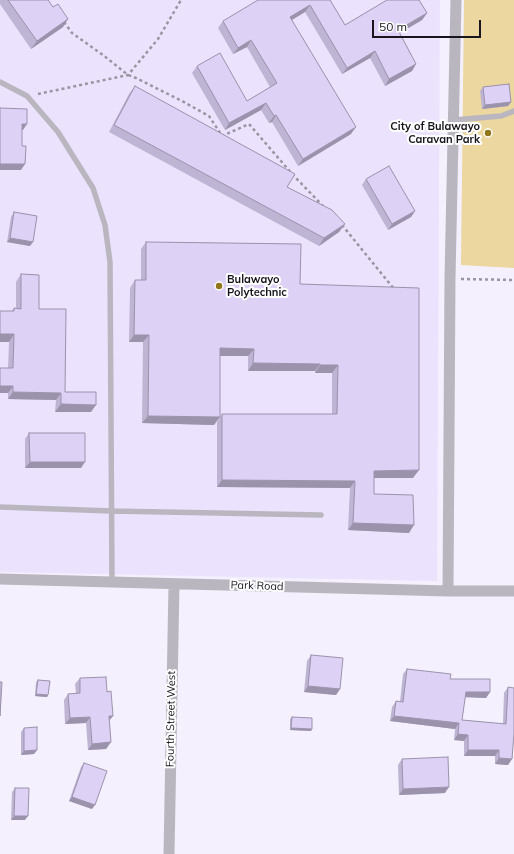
<!DOCTYPE html>
<style>
body{margin:0}
#map{position:relative;width:514px;height:854px;overflow:hidden;background:#f4f0fd;font-family:Mulish,sans-serif}
canvas{display:block}
.scale{position:absolute;left:372px;top:20px;width:109px;height:18px;box-sizing:border-box;border:2px solid #18151d;border-top:0;padding-left:5px;font-size:12px;line-height:14px;white-space:nowrap;color:#18151d;-webkit-text-stroke:3px #fff;paint-order:stroke}
</style>
<div id="map">
<canvas width="514" height="854"></canvas>
<div class="scale">50 m</div>
</div>
<script>
const ctx = document.querySelector('canvas').getContext('2d');
ctx.lineJoin = 'round';
function fillPath(path, color) {
  ctx.fillStyle = color;
  ctx.fill(path, 'evenodd');
}
function poly(rows) {
  const path = new Path2D();
  for (const r of rows) {
    path.moveTo(r[0], r[1]);
    for (let i = 2; i < r.length; i += 2) path.lineTo(r[i], r[i + 1]);
  }
  return path;
}
function strokePath(path, color, width, dash) {
  ctx.strokeStyle = color;
  ctx.lineWidth = width;
  ctx.lineCap = dash ? 'butt' : 'round';
  ctx.setLineDash(dash || []);
  ctx.stroke(path);
}
function drawText(font, color, halo, rows, align = 'center') {
  ctx.font = font + ' Mulish,sans-serif';
  ctx.lineWidth = 4;
  ctx.setLineDash([]);
  ctx.textBaseline = 'middle';
  ctx.strokeStyle = halo;
  ctx.fillStyle = color;
  for (const [text, x, y, turn = 0] of rows) {
    ctx.save();
    ctx.translate(x, y);
    ctx.rotate((+turn || 0) * Math.PI / 180);
    ctx.textAlign = isNaN(turn) ? turn : align;
    if (halo) ctx.strokeText(text, 0, 0);
    ctx.fillText(text, 0, 0);
    ctx.restore();
  }
}
fillPath(poly([
 [0,0,440,0,437,581,0,572]
]), '#ebe2fe');
fillPath(poly([
 [464,0,514,0,514,268,461,265]
]), '#ebd79f');
strokePath(poly([
 [64,22,72,33,103,55,128,75,136,78,182,101,209,116,222,136,249,124,293,175,324,207],
 [38,94,128,75,158,39,181,0],
 [342,225,394,289],
 [461,279,514,280]
]), '#9a96a1', 2.5, [3, 3]);
strokePath(poly([
 [0,82,27,96,58,132,93,188,105,225,110,262,112,581],
 [454,120,501,116,514,111],
 [0,507,111,511,321,515]
]), '#b9b6bf', 5.5);
strokePath(poly([
 [0,579,448,591,514,591],
 [448,591,450,278,456,0],
 [169,854,174,584]
]), '#b9b6bf', 11);
fillPath(poly([
 [0,0,48,0,53,7,68,19,63,27,31,49,0,4],
 [330,0,345,25,387,0,419,0,427,13,422,20,400,33,416,64,412,71,385,86,370,58,342,74,305,12,292,20,351,134,298,166,272,122,269,123,261,110,225,130,192,73,197,66,247,101,270,87,247,47,233,54,218,28,223,21],
 [135,86,287,187,345,224,339,232,319,246,109,132,129,94],
 [483,87,511,102,508,106,482,109,480,91],
 [366,179,415,211,411,217,388,230,362,185],
 [14,212,30,246,7,242,11,217],
 [146,242,300,284,413,478,374,478,374,494,409,533,348,530,350,488,217,487,217,422,222,414,332,414,332,373,315,373,315,371,248,371,248,356,220,356,214,425,142,423,143,342,129,342,130,288,135,280,141,280,141,249],
 [21,274,39,309,65,392,91,412,55,412,56,400,8,399,8,393,0,393,0,368,8,368,9,342,0,342,0,311,12,311,14,308,16,308,16,282],
 [29,433,81,468,25,468,25,439],
 [311,655,340,689,336,695,304,692,307,661],
 [407,669,450,679,490,692,486,698,465,697,462,720,503,724,504,693,508,687,513,739,512,759,508,765,495,764,495,756,464,756,464,741,454,740,455,729,390,721,392,707,396,701,400,702,403,674],
 [80,678,107,692,113,716,109,720,111,742,106,749,88,750,86,723,65,724,64,700,68,694,76,693,75,684],
 [38,680,48,695,47,697,35,696,36,682],
 [292,717,312,729,311,731,290,730,290,719],
 [24,728,37,750,34,754,21,755,21,732],
 [402,759,445,793,399,795,398,765],
 [84,763,92,809,69,801,81,767],
 [15,788,25,820,11,820,12,792]
]), '#beb4d3');
fillPath(poly([
 [310,5,305,12,285,24,290,17],
 [427,13,422,20,393,37,398,30],
 [68,19,63,27,31,49,37,41],
 [251,40,247,47,233,54,238,48],
 [375,51,370,58,342,74,347,68],
 [416,64,412,71,385,86,389,79],
 [511,102,508,106,482,109,485,105],
 [266,103,261,110,225,130,229,123],
 [276,115,272,122,269,123,274,116],
 [22,124,27,124,23,130,18,130],
 [356,127,351,134,298,166,303,159],
 [0,164,25,164,21,170,0,170],
 [415,211,411,217,388,230,392,224],
 [345,224,339,232,319,246,324,238],
 [10,238,33,242,30,246,7,242],
 [0,334,14,334,9,342,0,342],
 [134,335,149,335,143,342,129,342],
 [220,348,254,349,248,356,215,356],
 [253,363,320,364,315,371,248,371],
 [320,365,338,365,332,373,315,373],
 [0,386,13,386,8,393,0,393],
 [13,392,61,393,56,400,8,399],
 [61,404,96,405,91,412,55,412],
 [148,416,220,417,214,425,142,423],
 [30,462,85,462,81,468,25,468],
 [419,470,413,478,369,478,374,471],
 [222,480,355,481,350,488,217,487],
 [353,523,414,525,409,533,348,530],
 [308,686,340,689,336,695,304,692],
 [466,692,490,692,486,698,462,697],
 [36,694,48,695,47,697,35,696],
 [109,716,113,716,108,722],
 [394,716,459,723,455,729,390,721],
 [90,717,86,723,65,724,70,718],
 [291,728,312,729,311,731,290,730],
 [458,734,468,735,464,741,454,740],
 [111,742,106,749,88,750,92,744],
 [37,750,34,754,21,755,24,751],
 [468,750,499,750,495,756,464,756],
 [499,758,512,759,508,765,495,764],
 [449,787,445,793,399,795,403,789],
 [72,797,95,805,92,809,69,801],
 [14,816,28,816,25,820,11,820]
]), '#9b92ac');
const building = poly([
 [8,0,48,0,53,7,58,4,68,19,37,41,8,0],
 [258,0,330,0,345,25,387,0,419,0,427,13,398,30,416,64,389,79,375,51,347,68,310,5,290,17,356,127,303,159,276,115,274,116,266,103,229,123,197,66,220,53,247,101,277,83,251,40,238,48,223,21,258,0],
 [509,84,511,102,485,105,483,87,509,84],
 [135,86,295,174,287,187,332,210,345,224,324,238,114,125,135,86],
 [0,108,27,109,27,124,22,124,22,146,26,146,25,164,0,164,0,108],
 [389,166,415,211,392,224,366,179,389,166],
 [14,212,37,216,33,242,10,238,14,212],
 [146,242,301,244,300,284,419,288,419,470,374,471,374,494,413,495,414,525,353,523,355,481,222,480,222,414,337,414,338,365,320,365,320,364,253,363,254,349,220,348,220,417,148,416,149,335,134,335,135,280,146,280,146,242],
 [21,274,39,275,39,309,66,309,65,392,96,392,96,405,61,404,61,393,13,392,13,386,0,386,0,368,13,368,14,334,0,334,0,311,14,311,14,308,21,309,21,274],
 [29,433,85,433,85,462,30,462,29,433],
 [311,655,343,658,340,689,308,686,311,655],
 [407,669,451,674,450,679,490,679,490,692,466,692,462,720,506,724,508,687,514,688,514,733,512,759,499,758,499,750,468,750,468,735,458,734,459,723,394,716,396,701,403,702,407,669],
 [106,677,107,692,111,691,113,716,109,716,111,742,92,744,90,717,70,718,68,694,80,693,80,678,106,677],
 [38,680,50,681,48,695,36,694,38,680],
 [0,682,2,682,0,716,0,682],
 [292,717,312,718,312,729,291,728,292,717],
 [37,727,37,750,24,751,24,728,37,727],
 [448,757,449,787,403,789,402,759,448,757],
 [84,763,107,771,95,805,72,797,84,763],
 [15,788,29,788,28,816,14,816,15,788]
]);
fillPath(building, '#ddd1f5');
strokePath(building, '#9b92ac', 1);
for (const [x, y, r, color] of [
 [488,133,4,"#90751a"],
 [219,286,4,"#90751a"]
]) {
  const dot = new Path2D();
  dot.arc(x, y, r, 0, 2 * Math.PI);
  ctx.fillStyle = color;
  ctx.fill(dot);
  strokePath(dot, '#fff', 1.5);
}
drawText('bold 11px', '#18151d', '#fff', [
 ["City of Bulawayo",480,127],
 ["Caravan Park",480,140],
 ["Bulawayo",227,280,"left"],
 ["Polytechnic",227,293,"left"]
], 'right');
drawText('11px', '#18151d', '#fff', [
 ["Park Road",257,586,2],
 ["Fourth Street West",171,719,-89]
]);
</script>
